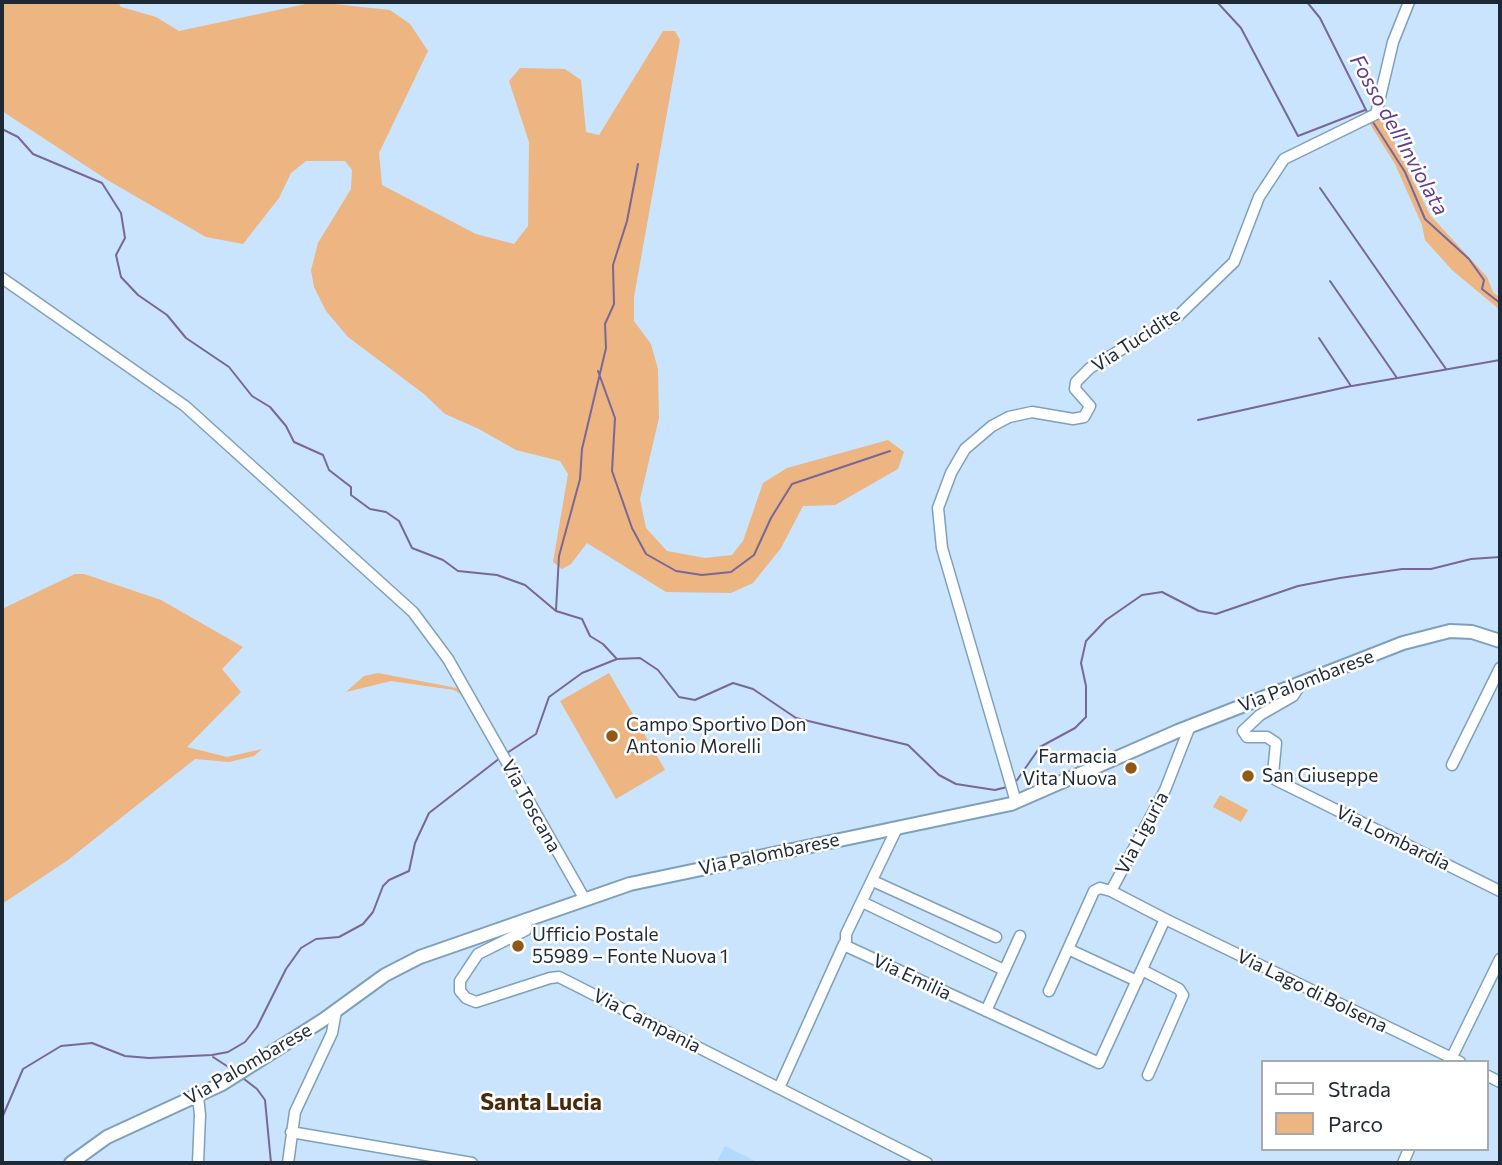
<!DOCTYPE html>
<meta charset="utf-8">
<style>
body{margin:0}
#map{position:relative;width:1502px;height:1165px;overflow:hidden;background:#c9e4fc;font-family:Commissioner,sans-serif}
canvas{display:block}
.frame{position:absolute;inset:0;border:4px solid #1d2a35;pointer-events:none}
.legend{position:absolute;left:1261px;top:1060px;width:228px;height:91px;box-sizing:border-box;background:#fff;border:2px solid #a5aaae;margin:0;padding:9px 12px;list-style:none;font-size:21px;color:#1d2a35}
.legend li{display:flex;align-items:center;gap:14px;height:35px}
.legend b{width:35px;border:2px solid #a5aaae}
</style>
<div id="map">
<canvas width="1502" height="1165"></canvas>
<div class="frame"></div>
<ul class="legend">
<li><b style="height:9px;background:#fff"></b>Strada</li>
<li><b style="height:19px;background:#ecb581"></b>Parco</li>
</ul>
</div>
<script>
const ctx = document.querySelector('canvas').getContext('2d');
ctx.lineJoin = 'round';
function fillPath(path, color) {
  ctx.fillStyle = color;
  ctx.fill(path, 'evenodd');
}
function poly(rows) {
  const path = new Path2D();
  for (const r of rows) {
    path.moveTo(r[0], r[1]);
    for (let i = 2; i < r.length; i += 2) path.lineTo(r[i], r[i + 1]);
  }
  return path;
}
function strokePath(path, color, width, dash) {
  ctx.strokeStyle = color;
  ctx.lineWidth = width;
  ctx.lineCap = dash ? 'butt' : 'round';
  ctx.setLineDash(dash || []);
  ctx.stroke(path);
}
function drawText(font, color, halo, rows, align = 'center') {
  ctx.font = font + ' Commissioner,sans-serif';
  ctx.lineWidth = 5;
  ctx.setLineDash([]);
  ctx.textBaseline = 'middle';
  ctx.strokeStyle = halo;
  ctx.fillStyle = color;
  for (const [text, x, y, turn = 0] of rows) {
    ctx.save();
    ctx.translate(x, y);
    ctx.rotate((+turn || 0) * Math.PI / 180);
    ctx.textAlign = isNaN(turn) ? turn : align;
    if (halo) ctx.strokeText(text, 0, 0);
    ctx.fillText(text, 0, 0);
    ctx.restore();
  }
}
fillPath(poly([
 [725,1146,759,1163,716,1163]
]), '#b2dafd');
fillPath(poly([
 [2,2,118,2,121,7,156,17,179,31,315,2,390,10,410,24,428,51,379,153,382,185,476,234,514,244,528,226,529,142,509,81,520,68,565,69,581,80,586,132,599,135,663,31,675,31,680,40,634,297,634,321,651,344,658,369,659,418,640,499,646,528,667,551,705,558,732,555,743,541,763,483,787,468,888,440,904,452,898,469,835,505,803,506,781,548,753,583,731,593,666,592,587,543,571,564,562,569,553,562,568,474,560,461,516,450,479,429,445,414,424,394,348,337,326,311,314,287,311,270,318,243,351,189,352,170,345,161,306,161,291,173,279,198,243,244,206,237,109,181,2,111],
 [1379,116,1389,131,1430,215,1487,277,1493,292,1500,298,1500,310,1452,270,1425,240,1422,225,1395,164,1368,121],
 [75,574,84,574,161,600,243,647,222,669,241,692,187,747,227,757,262,749,254,756,229,762,195,759,68,860,2,904,2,609],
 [378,673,457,688,462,695,454,690,391,681,346,692,364,676],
 [609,673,665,770,616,799,560,701],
 [1220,795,1248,810,1241,822,1213,807]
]), '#ecb581');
strokePath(poly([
 [1217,2,1241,28,1298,136,1365,110],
 [1307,2,1320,18,1368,114],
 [1371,119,1405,172,1425,219,1469,259,1484,280,1482,289,1500,303],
 [2,129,18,137,33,154,102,183,121,213,125,238,116,255,121,277,138,295,167,315,186,338,229,367,252,396,270,407,286,426,294,442,323,455,329,470,351,487,351,495,370,509,386,512,399,521,412,548,443,560,458,571,497,575,525,585,556,611,582,619,590,636,603,644,616,658],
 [1320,188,1446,369],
 [1330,281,1397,378],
 [598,371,615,418,612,471,632,528,646,554,676,571,702,575,731,572,754,555,771,518,792,484,890,451],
 [1352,386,1500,360],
 [1198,420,1351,386,1319,338],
 [556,610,559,556,580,479,582,449,606,348,605,324,614,304,613,265,627,221,638,164],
 [507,753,536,734,549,697,582,673,617,659,640,658,658,670,679,697,695,700,733,683,753,689,796,718,908,745,939,775,956,784,995,790,1007,787],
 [1015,783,1040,747,1075,728,1086,717,1086,686,1081,663,1086,641,1106,620,1142,595,1162,592,1199,611,1216,614,1298,586,1340,578,1402,569,1431,569,1471,559,1500,557],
 [213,1057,233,1070],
 [244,1079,257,1089,265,1100,271,1163],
 [2,1118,23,1069,61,1046,92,1043,125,1056,149,1058,212,1055,228,1052,245,1042,257,1027,286,969,301,948,316,939,339,937,363,924,373,912,383,886,389,880,409,871,415,843,429,813,500,758]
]), '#786797', 2);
const minor = poly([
 [2,278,185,406,413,612,448,659,584,898],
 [1302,682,1293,696,1260,715,1243,731,1247,737,1267,737,1276,743,1273,774,1276,780,1500,891],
 [1452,765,1500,668],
 [1016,802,942,548,938,508,951,473,965,449,992,426,1009,417,1032,412,1073,419,1084,417,1090,406,1075,389,1076,382,1090,368,1178,316,1234,262,1259,197,1284,159,1376,114,1393,42,1409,2],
 [897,828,846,934,846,946,1099,1063,1165,919,1111,891,1165,790,1190,726],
 [873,881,996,937],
 [1111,891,1100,888,1094,891,1068,949,1137,981],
 [862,902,1004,970],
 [526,919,526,930,478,954,460,981,460,991,466,998,476,1002,550,978,559,977,927,1163],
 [1165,919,1460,1062],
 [1142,970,1179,989,1183,995,1148,1075],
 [1049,991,1068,949],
 [986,1011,1020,936],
 [1450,1061,1500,959],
 [1486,1075,1500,1082],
 [779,1088,844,944],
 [198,1096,200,1115,198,1163],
 [291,1132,472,1163],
 [288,1163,295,1112,332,1033,336,1011],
 [1403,1163,1409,1149]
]);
const major = poly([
 [71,1163,107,1137,222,1084,323,1020,385,975,420,957,630,884,1011,804,1178,731,1403,643,1450,631,1472,632,1500,641]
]);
strokePath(minor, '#7fa0bb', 13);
strokePath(major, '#7fa0bb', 16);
strokePath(minor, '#fff', 10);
strokePath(major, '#fff', 12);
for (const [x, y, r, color] of [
 [612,736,7,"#915913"],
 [1131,768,7,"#915913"],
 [1248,776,7,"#915913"],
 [518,946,7,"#915913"]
]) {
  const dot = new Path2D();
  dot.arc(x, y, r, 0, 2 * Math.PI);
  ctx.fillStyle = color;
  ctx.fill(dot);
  strokePath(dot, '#fff', 2.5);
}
drawText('19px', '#1d2a35', '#fff', [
 ["Via Tucidite",1136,340,-33],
 ["Via Palombarese",1306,681,-21],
 ["Via Toscana",531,806,61],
 ["Via Liguria",1142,833,-62],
 ["Via Lombardia",1393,838,26],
 ["Via Palombarese",769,854,-12],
 ["Via Emilia",912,977,25],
 ["Via Lago di Bolsena",1312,991,26],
 ["Via Campania",647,1021,27],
 ["Via Palombarese",248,1064,-30]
]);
drawText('19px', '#1d2a35', '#fff', [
 ["Campo Sportivo Don",626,725],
 ["Antonio Morelli",626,747],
 ["Farmacia",1117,757,"right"],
 ["Vita Nuova",1117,779,"right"],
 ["San Giuseppe",1262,776],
 ["Ufficio Postale",532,935],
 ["55989 – Fonte Nuova 1",532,957]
], 'left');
drawText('italic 21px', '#633c8a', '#fff', [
 ["Fosso dell'Inviolata",1399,135,61]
]);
drawText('bold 23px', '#472b0c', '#fff', [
 ["Santa Lucia",541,1102]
]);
</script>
